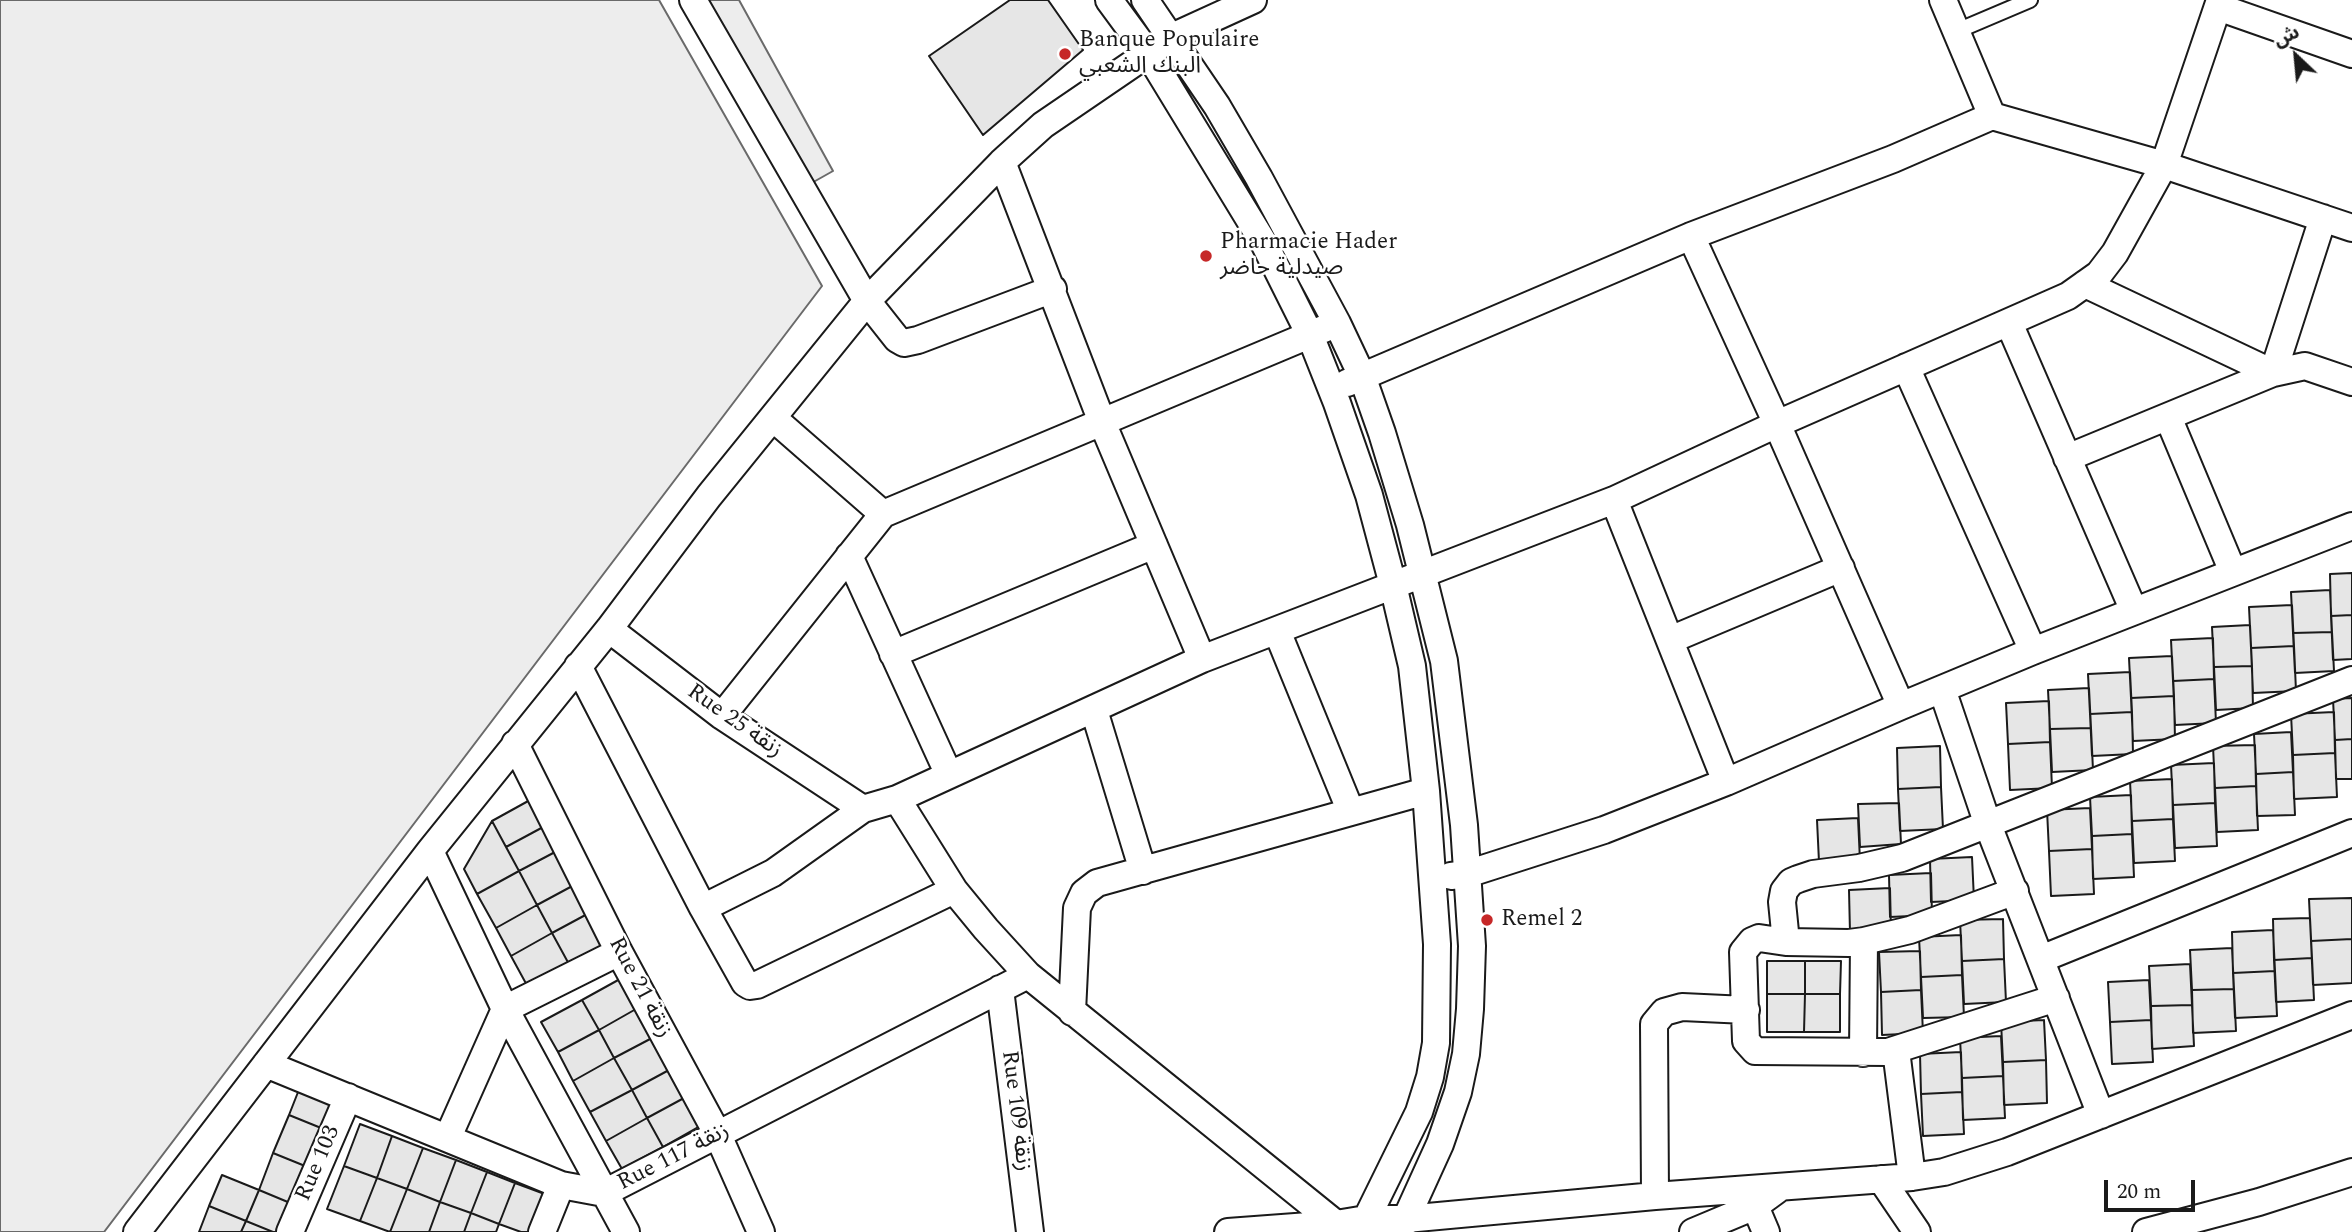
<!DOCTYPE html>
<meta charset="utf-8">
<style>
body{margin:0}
#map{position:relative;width:2352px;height:1232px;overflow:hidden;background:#fff;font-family:Spectral,"Noto Sans Arabic",serif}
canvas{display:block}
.north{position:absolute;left:2261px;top:21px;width:70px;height:70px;-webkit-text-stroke:5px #fff;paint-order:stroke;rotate:334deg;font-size:19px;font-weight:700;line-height:28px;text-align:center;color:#1a1a1a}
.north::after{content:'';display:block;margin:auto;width:24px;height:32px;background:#1a1a1a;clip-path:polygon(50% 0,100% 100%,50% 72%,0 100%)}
.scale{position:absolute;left:2104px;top:1180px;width:91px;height:32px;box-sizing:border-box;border:4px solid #1a1a1a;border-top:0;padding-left:9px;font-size:21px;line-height:24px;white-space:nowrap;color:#1a1a1a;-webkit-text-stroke:5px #fff;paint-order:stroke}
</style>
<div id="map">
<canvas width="2352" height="1232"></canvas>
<div class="north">ش</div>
<div class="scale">20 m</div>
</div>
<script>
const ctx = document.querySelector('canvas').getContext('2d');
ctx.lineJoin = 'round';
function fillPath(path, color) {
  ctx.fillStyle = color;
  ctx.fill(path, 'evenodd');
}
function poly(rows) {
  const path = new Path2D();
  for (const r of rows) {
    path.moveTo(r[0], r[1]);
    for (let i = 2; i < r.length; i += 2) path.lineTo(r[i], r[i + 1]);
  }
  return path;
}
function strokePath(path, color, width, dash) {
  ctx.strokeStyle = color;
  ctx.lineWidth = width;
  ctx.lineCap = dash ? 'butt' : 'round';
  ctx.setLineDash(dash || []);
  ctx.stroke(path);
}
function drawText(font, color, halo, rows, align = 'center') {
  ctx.font = font + ' Spectral,"Noto Sans Arabic",serif';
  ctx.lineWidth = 5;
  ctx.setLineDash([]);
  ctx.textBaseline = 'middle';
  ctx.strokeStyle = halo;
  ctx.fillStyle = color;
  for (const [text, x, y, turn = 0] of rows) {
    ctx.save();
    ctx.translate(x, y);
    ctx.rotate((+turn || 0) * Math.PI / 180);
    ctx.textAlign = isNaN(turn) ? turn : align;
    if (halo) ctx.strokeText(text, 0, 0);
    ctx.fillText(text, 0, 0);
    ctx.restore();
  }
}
const built = poly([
 [0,0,659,0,822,286,104,1232,0,1232,0,0],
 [693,0,739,0,833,171,801,189,693,0]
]);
fillPath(built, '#ededed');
strokePath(built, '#6a6a6a', 2);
const building = poly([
 [1010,0,1048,0,1083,50,983,135,929,56,1010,0],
 [2352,573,2352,615,2331,616,2330,574,2352,573],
 [2330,590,2332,632,2293,633,2291,592,2330,590],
 [2292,605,2294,646,2251,648,2249,607,2292,605],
 [2352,615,2352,659,2333,660,2331,616,2352,615],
 [2250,625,2252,666,2214,667,2212,627,2250,625],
 [2332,632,2334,671,2295,673,2293,633,2332,632],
 [2213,638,2214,679,2173,681,2171,640,2213,638],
 [2294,646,2296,691,2253,693,2251,648,2294,646],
 [2172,656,2174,696,2131,698,2129,658,2172,656],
 [2252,666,2253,708,2216,710,2214,667,2252,666],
 [2130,672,2132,712,2090,714,2088,674,2130,672],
 [2214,679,2216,723,2175,725,2173,681,2214,679],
 [2089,688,2091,728,2050,729,2048,690,2089,688],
 [2174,696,2175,739,2133,741,2131,698,2174,696],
 [2352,698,2352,739,2335,740,2333,699,2352,698],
 [2049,701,2050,742,2008,744,2006,703,2049,701],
 [2132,712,2133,754,2092,756,2090,714,2132,712],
 [2334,712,2335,753,2293,755,2291,714,2334,712],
 [2091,728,2093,770,2052,772,2050,729,2091,728],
 [2291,732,2293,772,2256,774,2254,734,2291,732],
 [2352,739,2352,779,2336,779,2335,740,2352,739],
 [2050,742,2052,788,2010,790,2008,744,2050,742],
 [2255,745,2256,786,2215,788,2213,746,2255,745],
 [1940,746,1941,787,1898,789,1897,748,1940,746],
 [2335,753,2337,797,2294,799,2293,755,2335,753],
 [2214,763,2215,803,2173,805,2171,765,2214,763],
 [2293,772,2295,815,2257,816,2256,774,2293,772],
 [2172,779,2173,819,2132,821,2130,781,2172,779],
 [2256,786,2258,830,2217,832,2215,788,2256,786],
 [1941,787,1943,829,1900,831,1898,789,1941,787],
 [2131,795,2132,834,2092,836,2090,797,2131,795],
 [530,800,545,826,506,847,492,821,530,800],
 [1899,803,1901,844,1860,847,1858,804,1899,803],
 [2215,803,2217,846,2175,848,2173,805,2215,803],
 [2090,808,2092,849,2049,851,2047,810,2090,808],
 [1858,818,1860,861,1819,862,1817,820,1858,818],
 [2173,819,2175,861,2134,863,2132,821,2173,819],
 [492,821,519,871,477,894,464,869,492,821],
 [545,826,557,851,519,871,506,847,545,826],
 [2132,834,2134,877,2093,879,2092,836,2132,834],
 [2092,849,2094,894,2051,896,2049,851,2092,849],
 [557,851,576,884,537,905,519,871,557,851],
 [1972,857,1974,900,1931,902,1930,859,1972,857],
 [519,871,537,905,496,928,477,894,519,871],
 [1931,873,1932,915,1890,917,1889,875,1931,873],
 [576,884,591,912,552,933,537,905,576,884],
 [1890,888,1891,931,1850,933,1849,890,1890,888],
 [2352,898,2352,939,2311,941,2309,899,2352,898],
 [537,905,552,933,511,956,496,928,537,905],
 [591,912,609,946,570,966,552,933,591,912],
 [2310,918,2312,958,2274,960,2273,919,2310,918],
 [2003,919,2004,959,1962,961,1960,920,2003,919],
 [2273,930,2275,971,2233,973,2232,932,2273,930],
 [552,933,570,966,529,989,511,956,552,933],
 [1961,935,1962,975,1921,977,1919,937,1961,935],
 [2352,939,2352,983,2313,985,2311,941,2352,939],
 [2232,948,2234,989,2192,990,2190,950,2232,948],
 [1920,951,1921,990,1881,992,1879,952,1920,951],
 [2312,958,2314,1000,2276,1002,2274,960,2312,958],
 [2004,959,2006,1002,1964,1004,1962,961,2004,959],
 [1767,961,1805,961,1805,994,1767,994,1767,961],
 [1805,961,1841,961,1840,994,1805,994,1805,961],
 [2190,964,2192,1005,2151,1006,2149,966,2190,964],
 [2275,971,2277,1016,2235,1018,2233,973,2275,971],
 [1962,975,1964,1017,1923,1018,1921,977,1962,975],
 [620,979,636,1009,599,1030,582,1000,620,979],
 [2149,980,2151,1020,2110,1022,2108,982,2149,980],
 [2234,989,2236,1031,2193,1033,2192,990,2234,989],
 [1921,990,1923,1033,1882,1035,1881,992,1921,990],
 [1767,994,1805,994,1804,1032,1767,1032,1767,994],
 [1805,994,1840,994,1840,1032,1804,1032,1805,994],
 [582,1000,599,1030,558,1052,541,1022,582,1000],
 [2192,1005,2194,1046,2152,1049,2151,1006,2192,1005],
 [636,1009,652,1038,614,1058,599,1030,636,1009],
 [2044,1020,2046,1060,2003,1062,2001,1022,2044,1020],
 [2151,1020,2153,1062,2112,1064,2110,1022,2151,1020],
 [599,1030,614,1058,573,1081,558,1052,599,1030],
 [2001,1036,2003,1076,1962,1078,1960,1038,2001,1036],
 [652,1038,669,1070,632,1090,614,1058,652,1038],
 [1961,1052,1962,1092,1921,1094,1920,1054,1961,1052],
 [614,1058,632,1090,590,1112,573,1081,614,1058],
 [2046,1060,2047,1103,2004,1105,2003,1062,2046,1060],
 [669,1070,684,1098,647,1118,632,1090,669,1070],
 [2003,1076,2005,1118,1963,1120,1962,1078,2003,1076],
 [302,1082,339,1097,326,1130,289,1115,302,1082],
 [632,1090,647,1118,606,1141,590,1112,632,1090],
 [1962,1092,1964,1134,1923,1136,1921,1094,1962,1092],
 [684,1098,700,1126,663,1147,647,1118,684,1098],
 [289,1115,326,1130,310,1168,273,1153,289,1115],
 [647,1118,663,1147,622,1169,606,1141,647,1118],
 [360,1124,392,1136,377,1178,344,1166,360,1124],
 [392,1136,423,1148,407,1189,377,1178,392,1136],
 [423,1148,456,1160,440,1202,407,1189,423,1148],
 [273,1153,310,1168,295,1205,259,1190,273,1153],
 [456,1160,487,1172,471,1213,440,1202,456,1160],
 [344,1166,377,1178,360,1221,327,1209,344,1166],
 [487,1172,515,1183,499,1224,471,1213,487,1172],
 [222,1175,259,1190,246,1221,209,1206,222,1175],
 [377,1178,407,1189,390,1232,360,1221,377,1178],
 [515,1183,550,1196,536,1232,521,1232,499,1224,515,1183],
 [407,1189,440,1202,429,1232,390,1232,407,1189],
 [259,1190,295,1205,284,1232,273,1232,246,1221,259,1190],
 [440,1202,471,1213,464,1232,429,1232,440,1202],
 [209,1206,246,1221,241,1232,199,1232,209,1206],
 [471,1213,499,1224,496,1232,464,1232,471,1213],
 [246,1221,273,1232,241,1232,246,1221]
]);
fillPath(building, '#e6e6e6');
strokePath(building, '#1a1a1a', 2);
const service = poly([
 [1957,31,2030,0]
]);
const minor = poly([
 [693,0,867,301,897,339,904,343,918,340,1053,289],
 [1109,0,1148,53,1265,245,1310,335,1337,403,1369,495,1393,585,1412,666,1426,791,1437,944,1436,1043,1430,1077,1419,1112,1360,1232],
 [1145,0,1217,106,1259,178,1337,323,1362,376,1382,433,1410,525,1444,661,1464,825,1472,946,1470,1009,1466,1054,1458,1092,1440,1144,1400,1232],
 [2218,7,2352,54],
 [1992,116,2164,165,2352,228],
 [1002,162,1102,422,1202,659],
 [1691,236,1777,424,1901,706],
 [2085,284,2273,373,2323,218],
 [2009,323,2134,611],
 [1906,367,2033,651],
 [1347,383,1691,236,1893,159,1992,116,1943,0],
 [2168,417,2233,572],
 [773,418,883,514,1326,328],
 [2067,458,2273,373,2305,366,2352,382],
 [1614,500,1726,782],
 [849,556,949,775],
 [609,629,722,716,863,809],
 [1277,631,1351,812],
 [1670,640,1841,568],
 [893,654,1154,545],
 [578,666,703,908,745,983,750,986,757,985,954,890],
 [1942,689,1988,825,2101,1115],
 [1094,710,1143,871],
 [722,716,883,514],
 [515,744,619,952,718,1135,761,1232],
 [897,799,954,890,986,929,1028,975,1336,1224],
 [430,851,505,1009,626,1232],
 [1451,876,1467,874,1604,830,1726,782,1901,706,2033,651,2352,526],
 [2015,891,1910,930,1864,941,1849,943,1786,942,1759,938,1752,941,1743,952,1746,1041,1755,1051,1888,1052,2056,998],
 [703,908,773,873,863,809,897,799,1202,659,1614,500,1777,424,2068,296,2099,274,2115,253,2164,165,2220,0],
 [1786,942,1782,902,1784,891,1791,882,1798,879,1813,874,1859,868,1902,858,2352,680],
 [2041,959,2352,833],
 [1000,989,1030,1232],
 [1072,1012,1077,908,1084,893,1097,883,1426,791],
 [1896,1050,1912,1177],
 [1863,1053,1864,941],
 [266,1064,561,1185,604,1193,1028,975],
 [448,1137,505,1009,619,952],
 [1881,1179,1917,1232],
 [1655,1196,1654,1024,1664,1012,1682,1007,1746,1010],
 [1755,1206,1766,1232],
 [137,1232,430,851,609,629,709,496,867,301,1002,162,1043,125,1172,37,1253,0],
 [290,1232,348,1097],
 [542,1232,561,1185],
 [1228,1232,1336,1224,1366,1219,1406,1219,1655,1196,1912,1177,1944,1172,2007,1152,2352,1015],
 [1693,1232,1755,1206,1781,1187],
 [2146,1232,2259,1202,2352,1172]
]);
strokePath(service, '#1a1a1a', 18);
strokePath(minor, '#1a1a1a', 30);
strokePath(service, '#fff', 14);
strokePath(minor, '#fff', 26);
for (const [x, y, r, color] of [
 [1065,54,7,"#c62828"],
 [1206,256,7,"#c62828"],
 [1487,920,7,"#c62828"]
]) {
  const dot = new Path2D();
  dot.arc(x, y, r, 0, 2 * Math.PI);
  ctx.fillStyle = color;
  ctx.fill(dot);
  strokePath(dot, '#fff', 2.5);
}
drawText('23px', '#1a1a1a', '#fff', [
 ["Banque Populaire",1079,41],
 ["البنك الشعبي",1079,67],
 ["Pharmacie Hader",1220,243],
 ["صيدلية حاضر",1220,269],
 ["Remel 2",1501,920]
], 'left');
drawText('23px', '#1a1a1a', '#fff', [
 ["Rue 25 زنقة",734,722,35],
 ["Rue 21 زنقة",639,988,62],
 ["Rue 109 زنقة",1015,1111,83],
 ["Rue 117 زنقة",674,1158,-27],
 ["Rue 103",319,1164,-67]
]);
</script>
